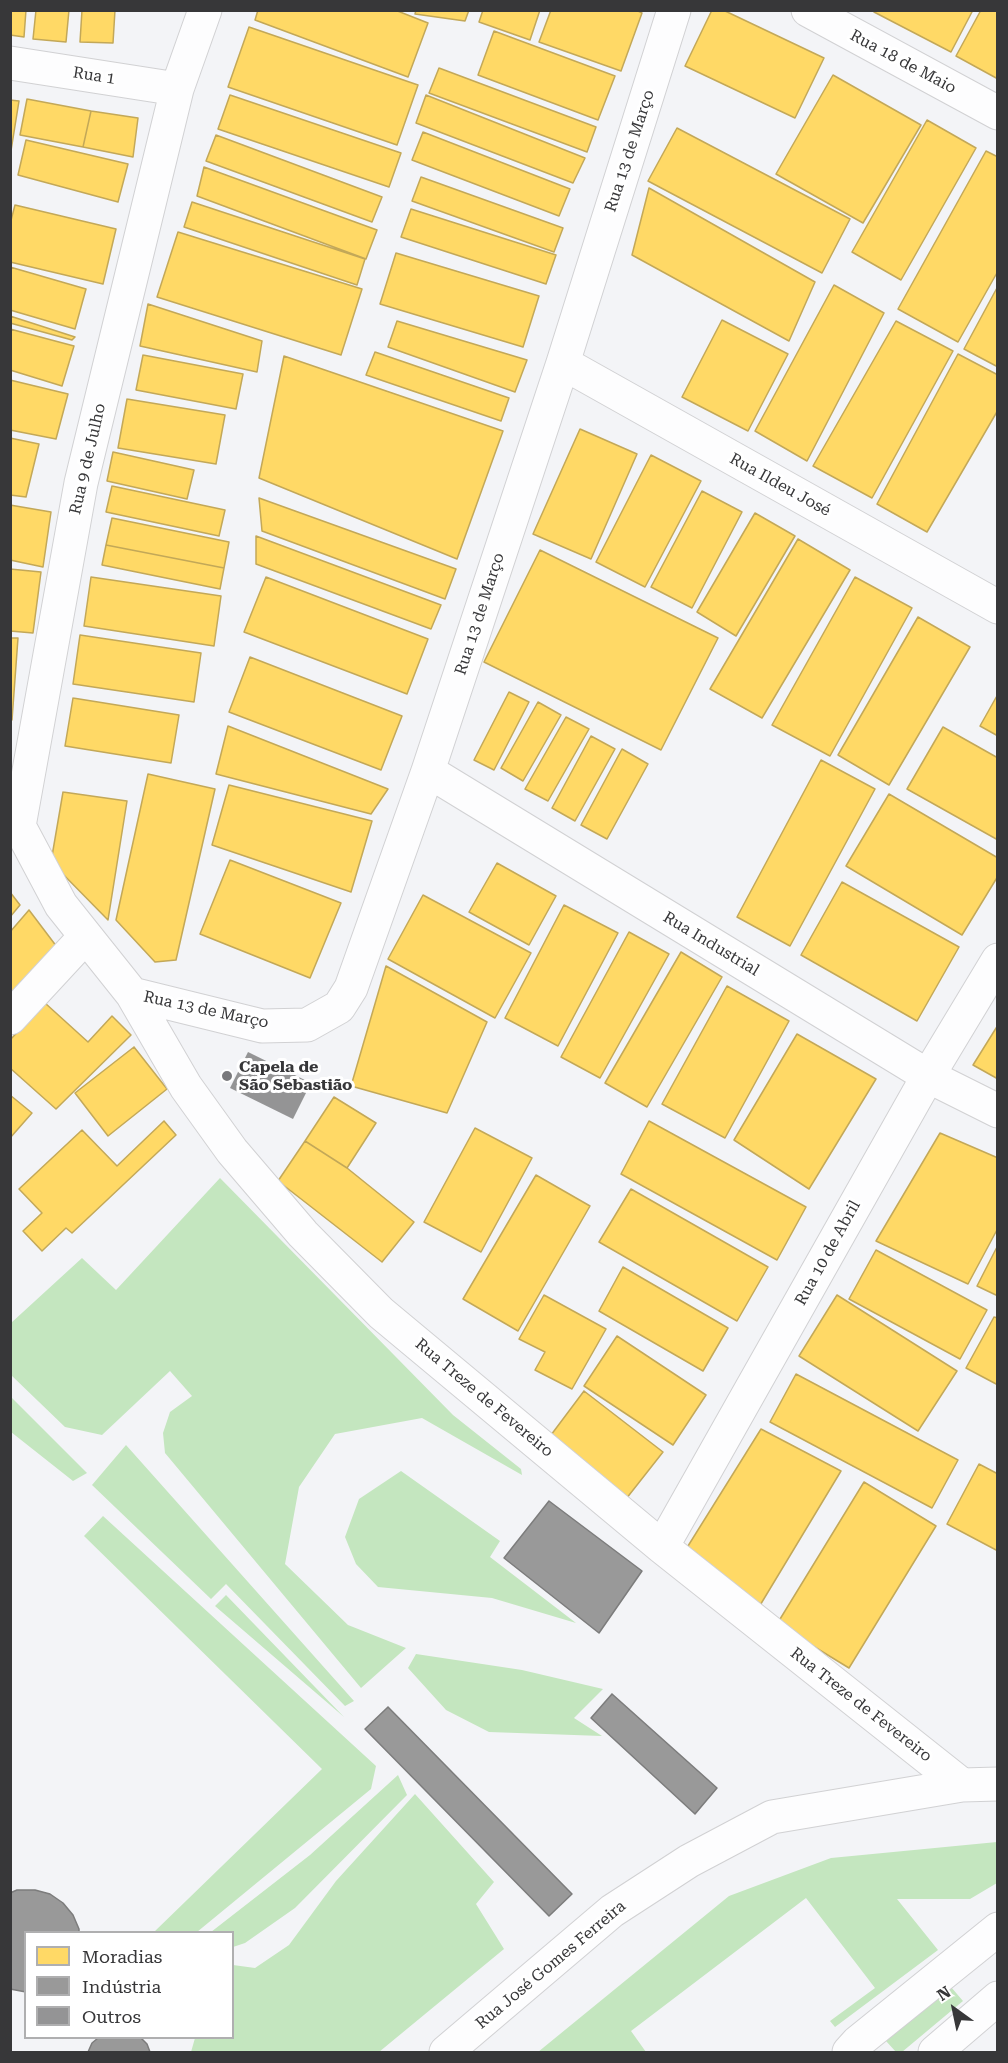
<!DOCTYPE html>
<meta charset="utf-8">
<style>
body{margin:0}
#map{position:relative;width:1008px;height:2063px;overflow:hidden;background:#f3f4f7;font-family:"Roboto Serif",serif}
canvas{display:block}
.frame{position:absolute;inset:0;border:12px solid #373739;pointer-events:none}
.legend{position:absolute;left:24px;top:1931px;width:210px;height:108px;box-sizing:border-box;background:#fff;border:2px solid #afafb0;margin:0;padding:8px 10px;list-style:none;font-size:18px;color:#373739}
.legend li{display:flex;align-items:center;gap:12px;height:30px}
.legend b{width:30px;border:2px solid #afafb0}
.north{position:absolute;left:924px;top:1979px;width:60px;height:60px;-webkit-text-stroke:4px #fff;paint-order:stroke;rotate:327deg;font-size:16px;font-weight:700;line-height:24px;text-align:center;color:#373739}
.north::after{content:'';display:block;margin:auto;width:21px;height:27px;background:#373739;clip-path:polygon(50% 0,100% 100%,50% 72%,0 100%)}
</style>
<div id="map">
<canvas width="1008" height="2063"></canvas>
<div class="frame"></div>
<ul class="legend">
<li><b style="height:16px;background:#ffd966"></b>Moradias</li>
<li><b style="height:16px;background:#999"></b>Indústria</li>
<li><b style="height:16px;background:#949495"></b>Outros</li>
</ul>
<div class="north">N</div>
</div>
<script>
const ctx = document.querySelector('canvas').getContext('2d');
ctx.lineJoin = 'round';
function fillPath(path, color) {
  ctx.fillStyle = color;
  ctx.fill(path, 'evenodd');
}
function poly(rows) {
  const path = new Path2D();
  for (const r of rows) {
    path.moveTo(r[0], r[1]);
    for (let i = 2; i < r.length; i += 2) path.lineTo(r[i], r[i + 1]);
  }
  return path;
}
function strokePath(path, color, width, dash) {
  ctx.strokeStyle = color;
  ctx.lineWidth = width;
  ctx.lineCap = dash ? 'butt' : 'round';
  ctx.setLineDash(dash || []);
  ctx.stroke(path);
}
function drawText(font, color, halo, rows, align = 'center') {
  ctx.font = font + ' "Roboto Serif",serif';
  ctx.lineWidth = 6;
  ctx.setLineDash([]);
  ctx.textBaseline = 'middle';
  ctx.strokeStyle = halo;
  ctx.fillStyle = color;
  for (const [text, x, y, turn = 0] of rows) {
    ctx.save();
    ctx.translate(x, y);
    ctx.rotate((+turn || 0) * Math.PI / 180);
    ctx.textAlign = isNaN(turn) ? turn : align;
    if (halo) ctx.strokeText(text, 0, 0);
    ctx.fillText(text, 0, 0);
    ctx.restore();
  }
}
fillPath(poly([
 [220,1178,453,1415,521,1469,522,1475,422,1418,335,1434,299,1487,285,1564,348,1625,406,1648,361,1688,165,1453,163,1433,170,1412,192,1396,170,1371,102,1435,65,1427,11,1375,11,1323,82,1258,116,1290],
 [11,1397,87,1473,73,1481,11,1432],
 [126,1445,354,1701,345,1706,226,1584,211,1599,92,1485],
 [401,1471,500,1541,490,1557,576,1623,492,1598,378,1587,356,1564,345,1537,359,1499],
 [103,1516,376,1766,371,1789,197,1932,154,1932,322,1769,84,1536],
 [226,1595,344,1717,215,1606],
 [416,1654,522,1670,603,1689,574,1718,602,1736,489,1732,446,1710,408,1668],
 [398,1775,407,1795,295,1908,245,1943,233,1947,232,1932,211,1932,310,1855],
 [415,1794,494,1882,476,1904,504,1949,379,2052,191,2052,195,2038,232,2038,233,1965,255,1968,289,1945,336,1881],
 [997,1842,997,1883,970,1899,897,1899,938,1950,835,2027,830,2021,875,1988,806,1898,631,2031,646,2052,538,2052,729,1896,831,1858],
 [951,1987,963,2001,902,2052,896,2052,886,2041]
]), '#c4e6bf');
const homes = poly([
 [10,10,26,10,24,37,10,35,10,10],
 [36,10,69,10,66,42,33,39,36,10],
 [82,10,115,10,113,43,80,42,82,10],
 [258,10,395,10,428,23,408,77,255,20,258,10],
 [416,10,469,10,465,21,415,14,416,10],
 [483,10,540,10,530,40,479,22,483,10],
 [551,10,636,10,642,13,621,71,539,42,551,10],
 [712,10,723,10,824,58,795,118,685,66,712,10],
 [875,10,973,10,951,52,874,12,875,10],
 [981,10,998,10,998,79,956,56,981,10],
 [249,27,418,85,397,145,228,87,249,27],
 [494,31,615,76,598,120,478,75,494,31],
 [439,68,596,127,587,152,429,93,439,68],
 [833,75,921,125,863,223,776,174,833,75],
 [230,95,401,153,389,187,218,129,230,95],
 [426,95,585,158,573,183,416,123,426,95],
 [27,99,91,111,83,147,20,135,27,99],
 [10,100,19,101,10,157,10,100],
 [91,111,138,118,133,157,83,147,91,111],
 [927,120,976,148,901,280,852,252,927,120],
 [677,128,850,219,822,273,648,181,677,128],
 [423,132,570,189,559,216,412,160,423,132],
 [216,135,382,197,372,222,206,161,216,135],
 [26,140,128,164,118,202,18,175,26,140],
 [986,151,998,157,998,271,958,342,898,309,986,151],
 [204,167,377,230,366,259,197,196,204,167],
 [421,177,563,228,554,252,412,201,421,177],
 [649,188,815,282,789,341,632,255,649,188],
 [192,202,365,259,357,285,184,227,192,202],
 [15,205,116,229,103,284,10,262,10,224,15,205],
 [411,209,556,255,546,284,401,237,411,209],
 [178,232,362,289,341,355,157,297,178,232],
 [396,253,539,296,523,347,380,304,396,253],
 [10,267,86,289,75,329,10,310,10,267],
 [834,285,884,313,807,461,755,431,834,285],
 [998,286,998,367,964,349,998,286],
 [148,304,262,341,257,372,140,346,148,304],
 [10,316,75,337,72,340,10,323,10,316],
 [722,320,788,354,748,431,682,397,722,320],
 [397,321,527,360,515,392,388,347,397,321],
 [896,321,953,351,872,498,813,466,896,321],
 [10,329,74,346,62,386,10,370,10,329],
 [375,352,509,398,501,421,366,375,375,352],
 [958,354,998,375,998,410,927,532,877,504,958,354],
 [143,355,243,374,236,409,136,390,143,355],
 [284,356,503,431,457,559,259,478,284,356],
 [10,380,68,394,56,439,10,430,10,380],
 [127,399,225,415,216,464,118,448,127,399],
 [580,429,637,454,591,559,533,534,580,429],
 [10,438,39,444,26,497,10,495,10,438],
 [113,452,194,470,187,499,107,481,113,452],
 [651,455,701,481,645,587,596,562,651,455],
 [112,486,225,510,219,536,106,512,112,486],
 [702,491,742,512,692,608,651,587,702,491],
 [259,498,456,569,445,599,262,531,259,498],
 [10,505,51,512,43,567,10,560,10,505],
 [755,513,795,536,736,636,697,612,755,513],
 [112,518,229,542,224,568,106,545,112,518],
 [256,536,441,605,431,629,256,564,256,536],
 [798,539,850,570,762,718,710,689,798,539],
 [106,545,224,568,220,589,102,565,106,545],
 [540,550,718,638,661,750,484,662,540,550],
 [10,569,41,572,33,633,10,631,10,569],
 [91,577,221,596,214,646,84,626,91,577],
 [266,577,428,639,407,694,244,632,266,577],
 [855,577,912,608,830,756,772,725,855,577],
 [918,617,970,647,889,785,838,755,918,617],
 [80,635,201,653,194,702,73,684,80,635],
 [10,638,18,638,12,720,10,720,10,638],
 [250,657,402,716,381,770,229,712,250,657],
 [509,692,529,702,494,770,474,760,509,692],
 [998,694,998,736,980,726,998,694],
 [73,698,179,715,171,763,65,746,73,698],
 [538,702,561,715,523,781,501,768,538,702],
 [566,717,589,729,548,801,525,789,566,717],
 [228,726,388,789,371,814,216,774,228,726],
 [943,727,998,758,998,840,907,789,943,727],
 [591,736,615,749,575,821,552,808,591,736],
 [622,749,648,764,607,839,581,825,622,749],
 [821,760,875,789,790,946,737,917,821,760],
 [148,774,215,789,176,960,155,962,116,920,148,774],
 [229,785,372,821,351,892,212,845,229,785],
 [63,792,127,801,108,920,51,862,63,792],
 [889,794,998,858,998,876,962,935,846,866,889,794],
 [230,860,341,903,310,978,200,934,230,860],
 [497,863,556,896,529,945,469,912,497,863],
 [842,882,959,947,917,1021,801,955,842,882],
 [10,892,20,905,10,917,10,892],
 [423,895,531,953,495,1018,388,959,423,895],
 [564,905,618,933,558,1046,505,1018,564,905],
 [29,910,57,947,10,995,10,932,29,910],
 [629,932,669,954,600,1078,561,1057,629,932],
 [681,952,722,977,647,1107,605,1083,681,952],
 [386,966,487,1022,447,1113,351,1086,386,966],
 [727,986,789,1021,725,1138,662,1104,727,986],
 [45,1003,88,1042,112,1016,131,1035,56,1109,10,1068,10,1040,45,1003],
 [998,1025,998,1079,973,1065,998,1025],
 [797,1034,876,1079,809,1189,734,1140,797,1034],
 [134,1047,167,1089,108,1136,75,1093,134,1047],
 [10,1095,32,1113,10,1138,10,1095],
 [334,1097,376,1123,347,1168,305,1141,334,1097],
 [164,1121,176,1135,72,1233,66,1228,42,1251,23,1231,42,1213,19,1189,82,1130,117,1166,164,1121],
 [649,1121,806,1207,777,1260,621,1174,649,1121],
 [475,1128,532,1158,481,1252,424,1222,475,1128],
 [940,1133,998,1158,998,1228,968,1284,876,1241,940,1133],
 [305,1141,347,1168,414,1222,382,1262,278,1181,305,1141],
 [536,1175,590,1206,518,1331,463,1299,536,1175],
 [631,1189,768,1267,737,1321,599,1242,631,1189],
 [998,1245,998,1296,977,1286,998,1245],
 [876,1250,987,1310,960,1359,849,1299,876,1250],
 [623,1267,728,1328,703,1371,599,1311,623,1267],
 [544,1295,606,1329,572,1389,535,1370,545,1352,519,1339,544,1295],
 [837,1295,957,1371,918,1431,799,1356,837,1295],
 [994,1317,998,1318,998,1385,966,1368,994,1317],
 [617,1336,706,1395,673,1445,584,1386,617,1336],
 [796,1374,958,1460,932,1508,770,1422,796,1374],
 [584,1391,663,1452,626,1499,548,1439,584,1391],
 [761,1429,841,1471,759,1607,683,1554,761,1429],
 [979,1464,998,1474,998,1551,947,1524,979,1464],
 [864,1482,936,1526,849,1668,777,1624,864,1482]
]);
fillPath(homes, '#ffd966');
strokePath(homes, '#c3a858', 1.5);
const industry = poly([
 [549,1501,642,1571,599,1633,504,1558,549,1501],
 [612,1694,717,1788,695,1814,591,1718,612,1694],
 [388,1707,572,1894,549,1916,365,1729,388,1707],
 [17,1890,35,1890,50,1894,63,1903,73,1915,79,1929,79,1932,26,1932,26,1992,10,1989,10,1893,17,1890],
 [98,2038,141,2038,147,2044,150,2052,88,2052,92,2043,98,2038]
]);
fillPath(industry, '#999');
strokePath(industry, '#7c7c7c', 1.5);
fillPath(poly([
 [248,1052,311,1083,293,1119,230,1088]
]), '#949495');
const minor = poly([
 [205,10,177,89,81,483,19,826,61,905,132,994,186,1087,232,1151,303,1234,381,1313,662,1547,962,1785],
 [808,10,998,113],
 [10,63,177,89],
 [563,363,998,607],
 [428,771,928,1076,998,1111],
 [132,994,262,1026,307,1025,339,1007,351,988,428,771,563,363,674,10],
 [10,1018,85,937],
 [662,1547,928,1076,998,960],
 [446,2052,612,1911,689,1861,772,1817,962,1785,998,1784],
 [849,2052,858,2042,998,1929],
 [935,2052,998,1998]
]);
strokePath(minor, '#d1d1d3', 35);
strokePath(minor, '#fdfdfe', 33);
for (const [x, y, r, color] of [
 [227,1076,6,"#79797c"]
]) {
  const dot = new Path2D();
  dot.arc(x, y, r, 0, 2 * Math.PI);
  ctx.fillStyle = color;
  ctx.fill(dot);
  strokePath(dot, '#fff', 2);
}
drawText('16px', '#373739', '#fff', [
 ["Rua 18 de Maio",903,62,28],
 ["Rua 1",94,76,9],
 ["Rua 13 de Março",630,151,-72],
 ["Rua 9 de Julho",88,459,-77],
 ["Rua Ildeu José",780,485,29],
 ["Rua 13 de Março",480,614,-72],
 ["Rua Industrial",711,944,31],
 ["Rua 13 de Março",206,1010,12],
 ["Rua 10 de Abril",828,1253,-61],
 ["Rua Treze de Fevereiro",484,1398,40],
 ["Rua Treze de Fevereiro",861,1705,38],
 ["Rua José Gomes Ferreira",551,1965,-40]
]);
drawText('bold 16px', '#373739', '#fff', [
 ["Capela de",239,1067],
 ["São Sebastião",239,1085]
], 'left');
</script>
